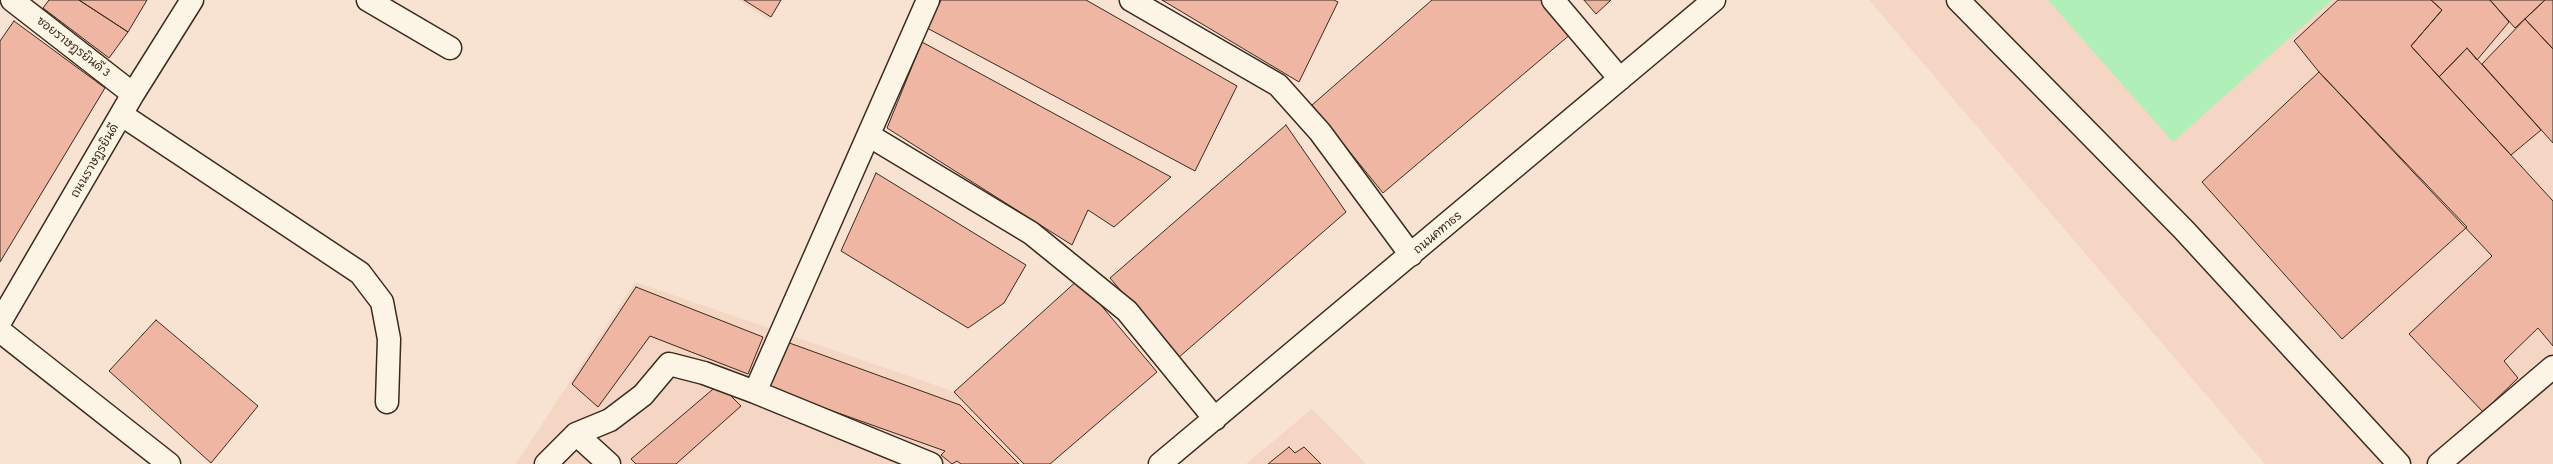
<!DOCTYPE html>
<meta charset="utf-8">
<style>
body{margin:0}
canvas{display:block;background:#f8e2d1}
</style>
<canvas width="2553" height="464"></canvas>
<script>
const ctx = document.querySelector('canvas').getContext('2d');
ctx.lineJoin = 'round';
function fillPath(path, color) {
  ctx.fillStyle = color;
  ctx.fill(path, 'evenodd');
}
function poly(rows) {
  const path = new Path2D();
  for (const r of rows) {
    path.moveTo(r[0], r[1]);
    for (let i = 2; i < r.length; i += 2) path.lineTo(r[i], r[i + 1]);
  }
  return path;
}
function strokePath(path, color, width, dash) {
  ctx.strokeStyle = color;
  ctx.lineWidth = width;
  ctx.lineCap = dash ? 'butt' : 'round';
  ctx.setLineDash(dash || []);
  ctx.stroke(path);
}
function drawText(font, color, halo, rows, align = 'center') {
  ctx.font = font + ' "Patrick Hand","Playpen Sans Thai",sans-serif';
  ctx.lineWidth = 3;
  ctx.setLineDash([]);
  ctx.textBaseline = 'middle';
  ctx.strokeStyle = halo;
  ctx.fillStyle = color;
  for (const [text, x, y, turn = 0] of rows) {
    ctx.save();
    ctx.translate(x, y);
    ctx.rotate((+turn || 0) * Math.PI / 180);
    ctx.textAlign = isNaN(turn) ? turn : align;
    if (halo) ctx.strokeText(text, 0, 0);
    ctx.fillText(text, 0, 0);
    ctx.restore();
  }
}
fillPath(poly([
 [738,0,781,0,769,20],
 [1869,0,2553,0,2553,464,2265,464],
 [635,282,952,391,1026,464,516,464],
 [1312,409,1366,464,1246,464]
]), '#f5d5c3');
fillPath(poly([
 [2048,0,2332,0,2173,142]
]), '#b0f0b8');
const building = poly([
 [49,0,79,0,128,32,109,58,43,8,49,0],
 [79,0,147,0,128,32,79,0],
 [744,0,781,0,771,17,744,0],
 [941,0,1086,0,1237,86,1195,171,927,28,941,0],
 [1162,0,1334,0,1338,2,1299,82,1162,0],
 [1432,0,1545,0,1572,33,1383,193,1312,105,1432,0],
 [1584,0,1611,0,1596,14,1584,0],
 [2338,0,2431,0,2442,10,2411,46,2553,201,2553,346,2538,328,2504,361,2518,378,2483,412,2409,334,2492,256,2319,72,2294,41,2338,0],
 [2431,0,2490,0,2509,22,2477,60,2467,48,2439,77,2411,46,2442,10,2431,0],
 [2490,0,2545,0,2515,28,2490,0],
 [2545,0,2553,0,2553,49,2525,19,2545,0],
 [2525,19,2553,49,2553,143,2482,64,2525,19],
 [14,21,105,88,0,262,0,41,14,21],
 [922,42,1171,177,1114,227,1088,210,1072,245,887,128,922,42],
 [2467,48,2541,130,2511,155,2439,77,2467,48],
 [2319,72,2467,227,2342,339,2202,182,2319,72],
 [1286,125,1346,212,1178,358,1110,278,1286,125],
 [876,173,1026,265,1004,303,968,328,841,251,876,173],
 [1079,279,1157,372,1050,464,1024,464,954,392,1079,279],
 [636,287,763,337,748,374,650,336,598,407,572,384,636,287],
 [156,320,258,406,211,463,109,371,156,320],
 [784,341,960,405,1019,464,961,464,957,461,952,464,941,455,945,451,768,388,784,341],
 [719,384,741,406,676,464,636,464,631,459,719,384],
 [1289,447,1295,453,1304,447,1321,464,1268,464,1289,447]
]);
fillPath(building, '#eeb6a3');
strokePath(building, '#3b2a1e', 1);
const minor = poly([
 [12,0,133,94],
 [368,0,450,48],
 [1131,0,1278,85,1320,132,1411,255],
 [1553,0,1620,79],
 [1958,0,2184,230,2399,464],
 [122,115,360,273,382,302,389,339,387,402],
 [870,136,1031,233,1127,311,1215,419],
 [0,322,133,94,192,0],
 [0,331,169,464],
 [755,392,928,0],
 [576,434,609,464],
 [546,464,576,434,610,420,643,395,669,364,704,373,755,392,931,464],
 [1160,464,1714,0],
 [2439,464,2553,367]
]);
strokePath(minor, '#3b2a1e', 25);
strokePath(minor, '#fcf5e5', 22);
drawText('12px', '#3b2a1e', '#fcf5e5', [
 ["ซอยราษฎรยินดี 3",73,47,38],
 ["ถนนราษฎรยินดี",95,161,-60],
 ["ถนนคฑาธร",1438,233,-40]
]);
</script>
